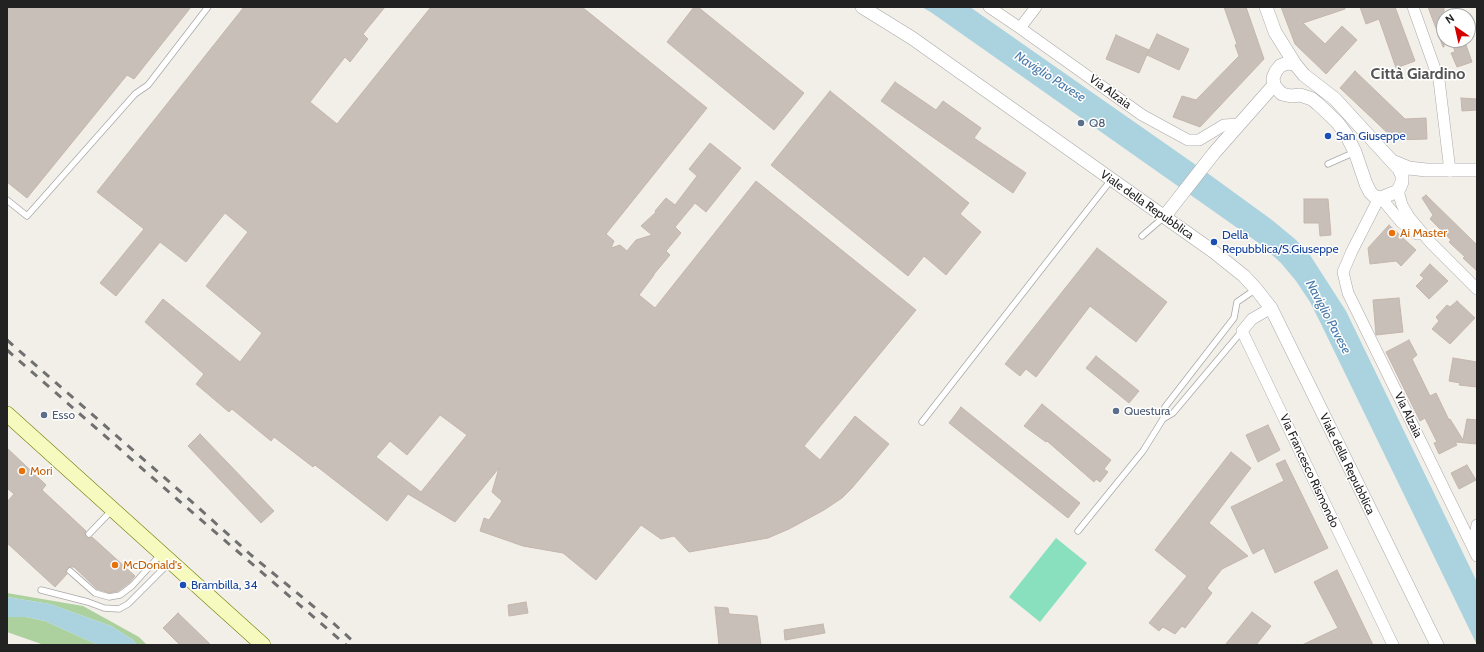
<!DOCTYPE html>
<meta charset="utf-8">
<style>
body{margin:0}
#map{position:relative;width:1484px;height:652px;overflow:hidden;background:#f2efe9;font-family:Cabin,sans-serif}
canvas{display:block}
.frame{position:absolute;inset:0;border:8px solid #222;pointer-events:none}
.north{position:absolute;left:1436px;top:8px;width:40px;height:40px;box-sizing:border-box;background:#fff;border:1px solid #a7a7a7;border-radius:50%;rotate:326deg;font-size:11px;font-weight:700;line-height:16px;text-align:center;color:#222}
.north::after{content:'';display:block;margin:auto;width:14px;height:18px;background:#d40000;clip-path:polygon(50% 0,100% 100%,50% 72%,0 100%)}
</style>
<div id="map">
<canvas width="1484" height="652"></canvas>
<div class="frame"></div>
<div class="north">N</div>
</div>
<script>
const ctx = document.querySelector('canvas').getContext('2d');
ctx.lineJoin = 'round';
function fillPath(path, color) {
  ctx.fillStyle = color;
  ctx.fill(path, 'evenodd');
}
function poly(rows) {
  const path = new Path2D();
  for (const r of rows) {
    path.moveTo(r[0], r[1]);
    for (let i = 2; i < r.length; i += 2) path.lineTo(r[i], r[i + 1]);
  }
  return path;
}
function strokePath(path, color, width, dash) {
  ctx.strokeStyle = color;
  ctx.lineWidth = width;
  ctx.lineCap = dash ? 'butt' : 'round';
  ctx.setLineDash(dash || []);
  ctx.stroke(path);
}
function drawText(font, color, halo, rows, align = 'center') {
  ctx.font = font + ' Cabin,sans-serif';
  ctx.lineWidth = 3;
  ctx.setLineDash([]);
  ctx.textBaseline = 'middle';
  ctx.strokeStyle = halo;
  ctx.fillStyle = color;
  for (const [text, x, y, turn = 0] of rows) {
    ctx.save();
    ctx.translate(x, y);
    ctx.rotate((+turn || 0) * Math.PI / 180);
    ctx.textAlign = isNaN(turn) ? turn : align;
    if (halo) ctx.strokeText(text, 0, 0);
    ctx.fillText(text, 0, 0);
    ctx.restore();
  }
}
fillPath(poly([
 [7,593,83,606,139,637,147,645,137,645,133,640,111,626,50,604,7,597],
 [7,617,26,617,45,621,98,645,44,645,7,632]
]), '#add19e');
fillPath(poly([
 [1056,538,1087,563,1040,622,1009,597]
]), '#88e0be');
fillPath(poly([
 [922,7,970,7,1206,172,1272,220,1295,239,1310,255,1346,311,1477,582,1477,645,1321,324,1310,302,1296,281,1281,263,1260,244,1236,227,932,13],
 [7,597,50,604,111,626,133,640,137,645,98,645,45,621,26,617,7,617]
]), '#aad3df');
const building = poly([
 [7,7,191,7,134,79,127,75,27,198,7,182,7,7],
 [244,7,385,7,363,34,368,39,350,62,345,57,310,102,337,124,431,7,582,7,707,108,606,234,614,241,611,248,620,245,627,251,636,240,652,235,641,226,656,212,655,211,666,198,675,205,697,176,689,169,710,143,741,168,706,212,695,203,675,227,681,233,666,251,670,255,654,274,654,275,639,295,655,308,756,181,916,310,804,446,820,460,855,416,889,444,852,488,842,498,824,510,789,529,768,538,689,552,674,536,661,539,641,525,596,580,563,553,523,546,480,531,484,518,489,520,502,501,492,492,499,468,455,522,408,494,387,521,315,465,313,467,274,437,271,441,232,409,229,412,196,384,204,374,145,322,163,299,240,362,262,333,206,286,248,232,225,213,186,262,160,242,116,296,100,283,144,229,97,192,244,7],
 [440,415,467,435,421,492,376,457,390,441,407,455,440,415],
 [694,7,698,7,804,93,774,130,667,42,694,7],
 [1224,7,1246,7,1264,59,1200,127,1173,117,1182,96,1196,100,1239,56,1235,45,1237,44,1224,7],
 [1281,7,1345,7,1345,9,1303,23,1325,44,1342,26,1357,40,1326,74,1295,44,1281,7],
 [1360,7,1395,7,1415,61,1396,68,1379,19,1366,24,1360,7],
 [1428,7,1444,7,1444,47,1443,47,1428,7],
 [1157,34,1189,49,1179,70,1147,55,1157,34],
 [1116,35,1149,50,1139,73,1106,59,1116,35],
 [1465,42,1472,62,1457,67,1451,53,1455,52,1453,46,1465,42],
 [1355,71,1405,119,1426,118,1427,139,1395,140,1340,88,1355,71],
 [895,82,936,110,943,101,981,128,974,138,1026,173,1013,193,881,101,895,82],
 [830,91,969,203,960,214,981,232,946,275,924,256,908,276,771,165,830,91],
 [1461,98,1477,99,1477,110,1462,111,1461,98],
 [1426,195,1477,245,1477,271,1463,258,1465,257,1449,242,1451,240,1430,219,1433,215,1422,198,1426,195],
 [1304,199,1328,199,1331,235,1320,236,1319,223,1304,223,1304,199],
 [1389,225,1416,250,1401,266,1396,261,1370,264,1368,248,1389,225],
 [1097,248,1167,302,1136,342,1090,306,1036,377,1026,369,1020,376,1005,364,1097,248],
 [1430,264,1448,281,1429,299,1416,286,1424,278,1420,275,1430,264],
 [1399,298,1403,332,1376,335,1373,300,1399,298],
 [1457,301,1475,318,1450,344,1432,329,1439,321,1436,317,1447,305,1450,307,1457,301],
 [1409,340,1417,355,1412,359,1430,396,1436,393,1449,420,1450,419,1463,440,1467,419,1477,420,1477,444,1455,442,1457,445,1439,454,1434,443,1437,442,1425,418,1420,421,1386,352,1409,340],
 [1096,356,1139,391,1129,403,1086,368,1096,356],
 [1453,358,1477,362,1477,387,1459,385,1460,383,1449,381,1453,358],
 [1042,404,1111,460,1104,469,1108,472,1100,482,1096,479,1094,482,1047,441,1046,442,1024,426,1042,404],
 [961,407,1080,503,1068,518,949,423,961,407],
 [1268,425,1280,450,1258,462,1246,435,1268,425],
 [200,434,274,511,261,523,188,446,200,434],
 [7,448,46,485,42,490,86,531,85,533,86,537,90,538,92,537,135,576,129,583,118,591,109,593,97,589,74,567,70,567,67,569,66,572,67,574,55,587,7,543,7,502,14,494,7,488,7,448],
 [1231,452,1251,468,1209,523,1248,556,1222,569,1207,588,1212,593,1185,628,1182,626,1175,634,1163,627,1159,631,1149,623,1187,576,1155,550,1231,452],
 [1285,460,1328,548,1275,573,1264,548,1253,554,1231,507,1284,481,1276,464,1285,460],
 [1467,465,1476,480,1459,489,1451,473,1467,465],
 [1337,570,1373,645,1302,645,1338,628,1314,582,1337,570],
 [526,602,528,613,509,616,508,605,526,602],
 [715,607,728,608,729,614,757,616,761,645,719,645,715,607],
 [1252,612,1271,626,1256,645,1225,645,1252,612],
 [178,613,211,645,180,645,163,628,178,613],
 [823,624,825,633,785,640,784,630,823,624]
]);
fillPath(building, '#c7bfb8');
strokePath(building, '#c4b6ab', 1);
const service = poly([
 [1328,164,1355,152],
 [7,200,27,216,135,94,148,85,208,7],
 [1142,236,1164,217],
 [1163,419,1165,407,1234,318,1237,302,1256,289],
 [922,422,1111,180],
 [1078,531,1143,451,1163,419,1173,413,1242,331],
 [89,534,112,510],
 [70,571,95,593,109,597,120,595,132,586,161,554],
 [41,590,88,602,104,608,119,609,128,604,170,562]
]);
const minor = poly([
 [989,7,1020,28,1142,115,1188,140,1199,140,1224,125,1239,124],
 [1413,7,1439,80,1450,171],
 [1020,28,1036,7],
 [1398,191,1402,205,1409,217,1430,242,1477,289],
 [1379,198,1352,251,1343,272,1348,293,1477,556],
 [1381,198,1401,222,1417,234],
 [1271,308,1252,319,1242,331,1393,645],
 [1473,548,1477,525]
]);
const tertiary = poly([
 [862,7,912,38,1214,252,1244,276,1256,289,1271,308,1437,645],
 [1266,7,1275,32,1295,64,1304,75,1335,99,1399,169,1402,175,1402,182,1398,191,1381,198,1375,197,1370,192,1366,184,1355,152,1346,134,1337,122,1318,104,1312,99,1300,95,1291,96,1282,94,1277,89,1274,85,1273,78,1276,71,1280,66,1287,63,1295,64],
 [1392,161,1409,168,1426,170,1477,170],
 [1164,217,1214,153,1274,85]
]);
const secondary = poly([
 [7,414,263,645]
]);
strokePath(service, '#a9a9a9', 7);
strokePath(minor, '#a9a9a9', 12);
strokePath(tertiary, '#a9a9a9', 14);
strokePath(secondary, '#707d05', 16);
strokePath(service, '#fff', 5.5);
strokePath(minor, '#fff', 11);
strokePath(tertiary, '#fff', 13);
strokePath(secondary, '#f7fabf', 15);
strokePath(poly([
 [7,340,182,493,251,555,330,620,357,645],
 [7,350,178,500,346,645]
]), '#707070', 3, [8, 8]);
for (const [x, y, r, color] of [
 [1081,123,4,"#5c6f8a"],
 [1328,136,4,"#1a4fb4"],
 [1392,233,4,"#e8710a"],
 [1214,242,4,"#1a4fb4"],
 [1116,411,4,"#5c6f8a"],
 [44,415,4,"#5c6f8a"],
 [22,471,4,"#e8710a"],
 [115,565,4,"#e8710a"],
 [183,585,4,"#1a4fb4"]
]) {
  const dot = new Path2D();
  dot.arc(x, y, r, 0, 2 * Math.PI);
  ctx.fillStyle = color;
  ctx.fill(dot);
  strokePath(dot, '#fff', 1.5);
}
drawText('12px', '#222', '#fff', [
 ["Via Alzaia",1110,92,36],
 ["Viale della Repubblica",1147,205,35],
 ["Via Alzaia",1408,415,64],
 ["Viale della Repubblica",1347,464,64],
 ["Via Francesco Rismondo",1309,471,65]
]);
drawText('12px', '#4e5e75', '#fff', [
 ["Q8",1089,123],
 ["Questura",1124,411],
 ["Esso",52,415]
], 'left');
drawText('12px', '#164399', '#fff', [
 ["San Giuseppe",1336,136],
 ["Della",1222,235],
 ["Repubblica/S.Giuseppe",1222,249],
 ["Brambilla, 34",191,585]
], 'left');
drawText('12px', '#c56008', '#fff', [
 ["Ai Master",1400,233],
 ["Mori",30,471],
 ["McDonald's",123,565]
], 'left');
drawText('italic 13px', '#4a7aab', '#fff', [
 ["Naviglio Pavese",1050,77,33],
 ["Naviglio Pavese",1328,317,62]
]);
drawText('bold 16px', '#555', '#fff', [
 ["Città Giardino",1418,74]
]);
</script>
